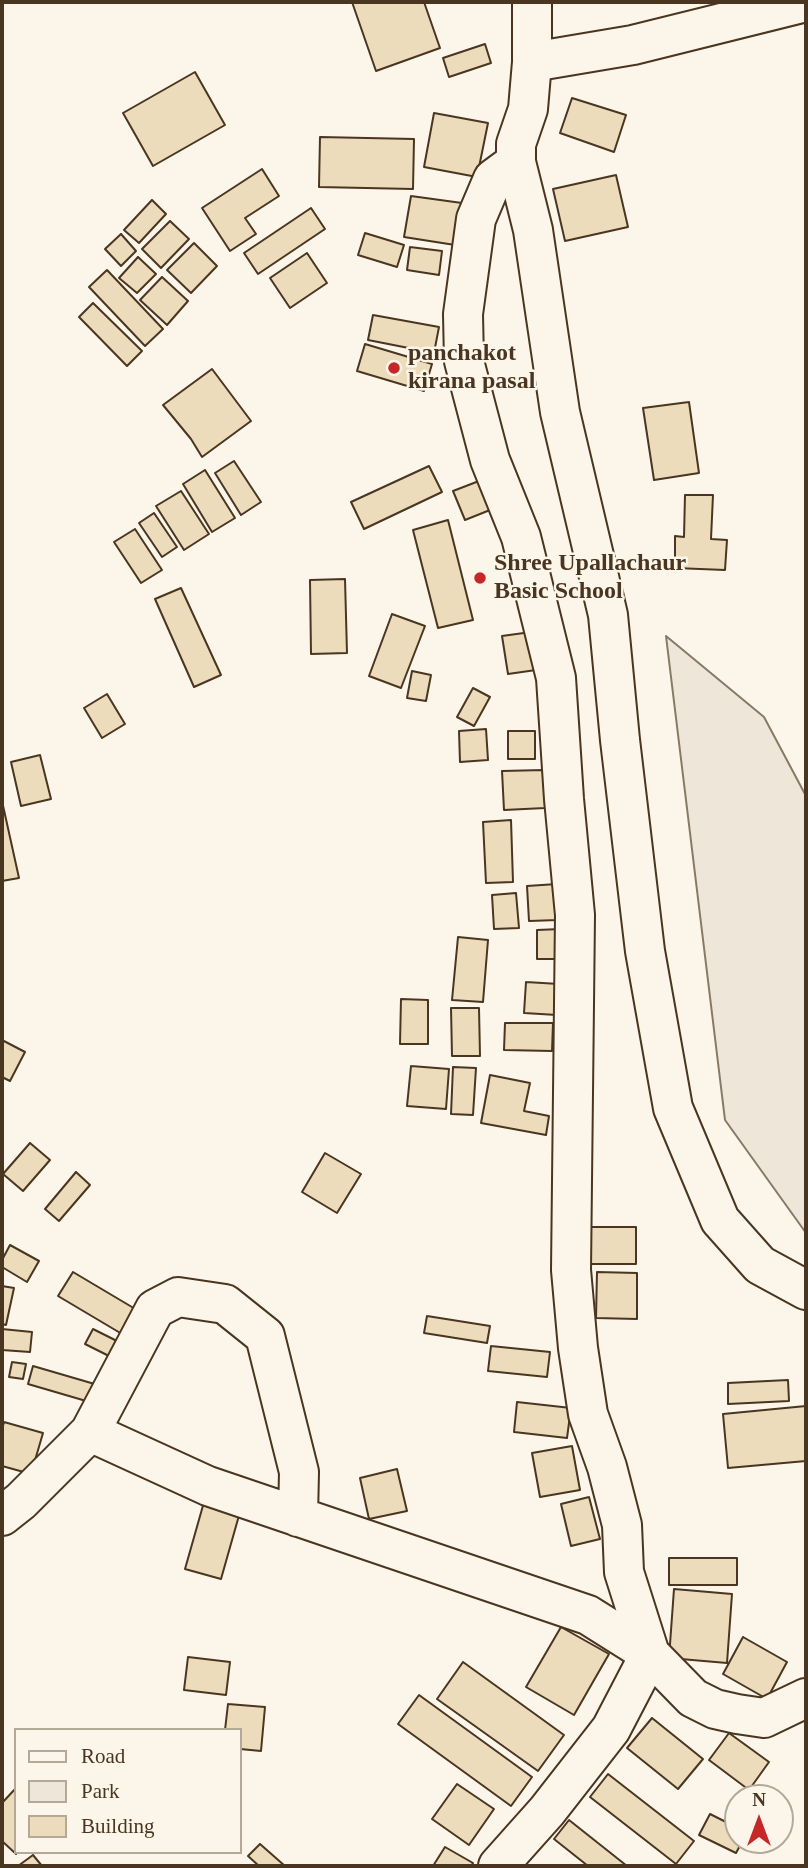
<!DOCTYPE html>
<style>
body{margin:0}
#map{position:relative;width:808px;height:1868px;overflow:hidden;background:#fbf6e9;font-family:"Times New Roman",serif}
canvas{display:block}
.frame{position:absolute;inset:0;border:4px solid #4a3520;pointer-events:none}
.legend{position:absolute;left:14px;top:1728px;width:228px;height:126px;box-sizing:border-box;background:#fbf6e9;border:2px solid #b4a999;margin:0;padding:9px 12px;list-style:none;font-size:21px;color:#4a3520}
.legend li{display:flex;align-items:center;gap:14px;height:35px}
.legend b{width:35px;border:2px solid #b4a999}
.north{position:absolute;left:724px;top:1784px;width:70px;height:70px;box-sizing:border-box;background:#fbf6e9;border:2px solid #b4a999;border-radius:50%;rotate:0deg;font-size:19px;font-weight:700;line-height:28px;text-align:center;color:#4a3520}
.north::after{content:'';display:block;margin:auto;width:24px;height:32px;background:#c62828;clip-path:polygon(50% 0,100% 100%,50% 72%,0 100%)}
</style>
<div id="map">
<canvas width="808" height="1868"></canvas>
<div class="frame"></div>
<ul class="legend">
<li><b style="height:9px;background:#fbf6e9"></b>Road</li>
<li><b style="height:19px;background:#ede6d9"></b>Park</li>
<li><b style="height:19px;background:#ecdcbc"></b>Building</li>
</ul>
<div class="north">N</div>
</div>
<script>
const ctx = document.querySelector('canvas').getContext('2d');
ctx.lineJoin = 'round';
function fillPath(path, color) {
  ctx.fillStyle = color;
  ctx.fill(path, 'evenodd');
}
function poly(rows) {
  const path = new Path2D();
  for (const r of rows) {
    path.moveTo(r[0], r[1]);
    for (let i = 2; i < r.length; i += 2) path.lineTo(r[i], r[i + 1]);
  }
  return path;
}
function strokePath(path, color, width, dash) {
  ctx.strokeStyle = color;
  ctx.lineWidth = width;
  ctx.lineCap = dash ? 'butt' : 'round';
  ctx.setLineDash(dash || []);
  ctx.stroke(path);
}
function drawText(font, color, halo, rows, align = 'center') {
  ctx.font = font + ' "Times New Roman",serif';
  ctx.lineWidth = 5;
  ctx.setLineDash([]);
  ctx.textBaseline = 'middle';
  ctx.strokeStyle = halo;
  ctx.fillStyle = color;
  for (const [text, x, y, turn = 0] of rows) {
    ctx.save();
    ctx.translate(x, y);
    ctx.rotate((+turn || 0) * Math.PI / 180);
    ctx.textAlign = isNaN(turn) ? turn : align;
    if (halo) ctx.strokeText(text, 0, 0);
    ctx.fillText(text, 0, 0);
    ctx.restore();
  }
}
const green = poly([
 [666,636,764,717,806,796,806,1233,725,1120,666,636]
]);
fillPath(green, '#ede6d9');
strokePath(green, '#887966', 2);
const building = poly([
 [352,2,424,2,440,48,376,71,352,2],
 [485,44,491,63,449,77,443,58,485,44],
 [195,72,225,125,153,166,123,113,195,72],
 [572,98,626,115,614,152,560,133,572,98],
 [434,113,488,123,477,177,424,167,434,113],
 [320,137,414,139,413,189,319,187,320,137],
 [262,169,279,196,245,218,256,234,230,251,202,208,262,169],
 [616,175,628,227,565,241,553,189,616,175],
 [411,196,462,203,455,245,404,237,411,196],
 [152,200,166,214,139,243,124,230,152,200],
 [311,208,325,229,258,274,244,253,311,208],
 [170,221,189,239,161,268,142,249,170,221],
 [365,233,404,245,397,267,358,255,365,233],
 [121,234,136,251,121,266,105,249,121,234],
 [194,243,217,266,191,293,167,270,194,243],
 [410,247,442,251,439,275,407,270,410,247],
 [307,253,327,283,290,308,270,278,307,253],
 [138,257,156,274,137,293,119,278,138,257],
 [107,270,163,329,145,346,89,287,107,270],
 [162,277,188,301,167,325,140,300,162,277],
 [93,303,142,351,127,366,79,317,93,303],
 [373,315,439,327,434,353,368,340,373,315],
 [365,344,432,364,424,391,357,371,365,344],
 [212,369,251,421,202,457,191,439,163,405,212,369],
 [689,402,699,473,654,480,643,408,689,402],
 [234,461,261,502,241,515,215,473,234,461],
 [429,466,442,492,364,529,351,502,429,466],
 [205,470,235,518,212,532,183,484,205,470],
 [479,481,490,510,465,520,453,491,479,481],
 [181,491,209,534,184,550,156,506,181,491],
 [685,495,713,495,711,539,727,540,725,570,675,568,675,536,684,537,685,495],
 [154,513,177,547,162,557,139,523,154,513],
 [448,520,473,620,438,628,413,530,448,520],
 [135,529,162,570,141,583,114,542,135,529],
 [345,579,347,653,311,654,310,580,345,579],
 [181,588,221,675,194,687,155,599,181,588],
 [392,614,425,626,401,688,369,676,392,614],
 [531,632,536,670,508,674,502,636,531,632],
 [412,671,431,675,426,701,407,698,412,671],
 [473,688,490,697,474,726,457,717,473,688],
 [107,694,125,724,102,738,84,708,107,694],
 [486,729,488,760,460,762,459,731,486,729],
 [508,731,535,731,535,759,508,759,508,731],
 [40,755,51,799,21,806,11,762,40,755],
 [544,770,545,808,504,810,502,771,544,770],
 [2,801,19,878,2,881,2,801],
 [511,820,513,882,486,883,483,822,511,820],
 [557,884,558,920,529,921,527,886,557,884],
 [516,893,519,928,494,929,492,895,516,893],
 [561,929,561,959,537,959,537,930,561,929],
 [458,937,488,940,483,1002,452,1000,458,937],
 [526,982,559,984,557,1015,524,1013,526,982],
 [401,999,428,1000,428,1044,400,1044,401,999],
 [451,1008,479,1008,480,1056,452,1056,451,1008],
 [505,1023,553,1023,552,1051,504,1050,505,1023],
 [2,1040,25,1052,10,1081,2,1077,2,1040],
 [411,1066,449,1069,446,1109,407,1106,411,1066],
 [453,1067,476,1068,473,1115,451,1114,453,1067],
 [490,1075,530,1083,524,1111,549,1116,546,1135,481,1123,490,1075],
 [30,1143,50,1160,23,1191,3,1174,30,1143],
 [325,1153,361,1174,337,1213,302,1192,325,1153],
 [76,1172,90,1185,59,1221,45,1209,76,1172],
 [591,1227,636,1227,636,1264,591,1264,591,1227],
 [10,1245,39,1261,27,1282,2,1267,2,1260,10,1245],
 [73,1272,142,1313,127,1337,58,1296,73,1272],
 [597,1272,637,1273,637,1319,596,1318,597,1272],
 [2,1286,14,1288,6,1325,2,1324,2,1286],
 [427,1316,490,1326,487,1343,424,1333,427,1316],
 [2,1329,32,1332,30,1352,2,1350,2,1329],
 [93,1329,121,1343,113,1358,85,1344,93,1329],
 [491,1346,550,1352,547,1377,488,1371,491,1346],
 [12,1362,26,1364,23,1379,9,1377,12,1362],
 [33,1366,98,1385,93,1403,28,1384,33,1366],
 [788,1380,789,1401,728,1404,728,1383,788,1380],
 [517,1402,571,1408,567,1438,514,1432,517,1402],
 [806,1406,806,1461,728,1468,723,1414,806,1406],
 [4,1422,43,1433,31,1474,2,1466,2,1429,4,1422],
 [572,1446,580,1490,540,1497,532,1453,572,1446],
 [397,1469,407,1511,369,1519,360,1478,397,1469],
 [589,1497,600,1539,571,1546,561,1504,589,1497],
 [204,1502,240,1512,221,1579,185,1569,204,1502],
 [669,1558,737,1558,737,1585,669,1585,669,1558],
 [674,1589,732,1594,727,1663,669,1658,674,1589],
 [561,1627,609,1654,574,1715,526,1687,561,1627],
 [743,1637,787,1662,767,1699,723,1674,743,1637],
 [188,1657,230,1662,226,1695,184,1690,188,1657],
 [463,1662,564,1735,538,1771,437,1699,463,1662],
 [419,1695,532,1777,511,1806,398,1724,419,1695],
 [228,1704,265,1707,261,1751,240,1749,240,1730,225,1730,228,1704],
 [652,1718,703,1759,678,1789,627,1748,652,1718],
 [729,1733,769,1762,749,1790,709,1760,729,1733],
 [608,1774,694,1841,676,1864,590,1797,608,1774],
 [457,1784,494,1809,469,1845,432,1819,457,1784],
 [16,1788,16,1852,17,1852,16,1854,2,1841,2,1803,16,1788],
 [710,1814,738,1828,738,1840,743,1840,736,1853,699,1835,710,1814],
 [569,1820,627,1866,588,1866,554,1839,569,1820],
 [260,1844,285,1866,259,1866,248,1856,260,1844],
 [445,1847,473,1863,471,1866,433,1866,445,1847],
 [33,1855,42,1866,18,1866,33,1855]
]);
fillPath(building, '#ecdcbc');
strokePath(building, '#4a3520', 2);
const minor = poly([
 [532,62,633,45,806,2],
 [516,162,533,230,560,412,608,615,620,740,645,951,673,1108,720,1220,760,1265,806,1290],
 [90,1432,208,1486,588,1615,650,1654],
 [2,1516,21,1501,90,1432,155,1309,178,1297,225,1304,265,1336,299,1472,298,1517]
]);
const major = poly([
 [532,2,532,62,528,109,516,144,516,162,493,179,476,219,463,314,464,361,490,460,521,537,556,678,564,799,575,915,571,1270,578,1348,588,1414,607,1467,622,1525,624,1572,650,1654,693,1698,715,1709,737,1714,764,1718,806,1698],
 [498,1866,547,1811,611,1729,650,1654]
]);
strokePath(minor, '#4a3520', 42);
strokePath(major, '#4a3520', 42);
strokePath(minor, '#fbf6e9', 38);
strokePath(major, '#fbf6e9', 38);
for (const [x, y, r, color] of [
 [394,368,7,"#c62828"],
 [480,578,7,"#c62828"]
]) {
  const dot = new Path2D();
  dot.arc(x, y, r, 0, 2 * Math.PI);
  ctx.fillStyle = color;
  ctx.fill(dot);
  strokePath(dot, '#fbf6e9', 2.5);
}
drawText('bold 24px', '#4a3520', '#fbf6e9', [
 ["panchakot",408,354],
 ["kirana pasal",408,382],
 ["Shree Upallachaur",494,564],
 ["Basic School",494,592]
], 'left');
</script>
